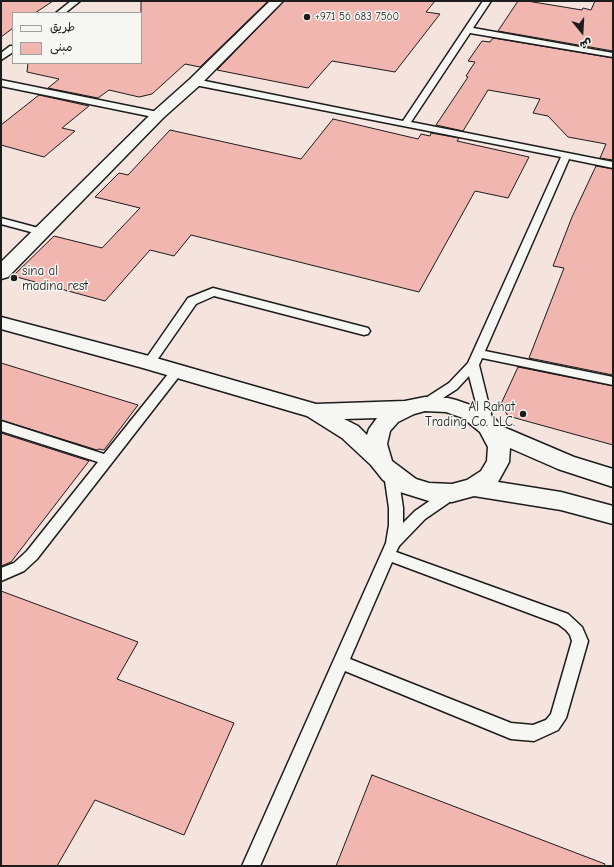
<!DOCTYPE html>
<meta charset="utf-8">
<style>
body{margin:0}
#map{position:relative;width:614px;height:867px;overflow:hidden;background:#f5e3de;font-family:"Comic Neue","Playpen Sans Arabic",sans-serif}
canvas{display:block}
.frame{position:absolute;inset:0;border:2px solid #1c1c1c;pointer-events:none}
.legend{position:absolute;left:12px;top:12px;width:130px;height:52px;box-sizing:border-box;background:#f6f6f2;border:1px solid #9f9f9c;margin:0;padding:5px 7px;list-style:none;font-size:12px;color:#1c1c1c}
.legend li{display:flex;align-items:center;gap:8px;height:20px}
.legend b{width:20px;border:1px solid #9f9f9c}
.north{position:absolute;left:562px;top:12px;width:40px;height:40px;-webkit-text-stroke:3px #f6f6f2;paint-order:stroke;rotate:162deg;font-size:11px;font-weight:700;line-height:16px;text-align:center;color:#1c1c1c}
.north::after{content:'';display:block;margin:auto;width:14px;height:18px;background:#1c1c1c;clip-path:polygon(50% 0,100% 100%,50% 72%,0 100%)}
</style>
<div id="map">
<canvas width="614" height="867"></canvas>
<div class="frame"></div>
<ul class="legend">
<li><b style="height:5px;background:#f6f6f2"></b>طريق</li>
<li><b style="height:11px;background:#f2b6b1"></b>مبنى</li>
</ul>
<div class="north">ش</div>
</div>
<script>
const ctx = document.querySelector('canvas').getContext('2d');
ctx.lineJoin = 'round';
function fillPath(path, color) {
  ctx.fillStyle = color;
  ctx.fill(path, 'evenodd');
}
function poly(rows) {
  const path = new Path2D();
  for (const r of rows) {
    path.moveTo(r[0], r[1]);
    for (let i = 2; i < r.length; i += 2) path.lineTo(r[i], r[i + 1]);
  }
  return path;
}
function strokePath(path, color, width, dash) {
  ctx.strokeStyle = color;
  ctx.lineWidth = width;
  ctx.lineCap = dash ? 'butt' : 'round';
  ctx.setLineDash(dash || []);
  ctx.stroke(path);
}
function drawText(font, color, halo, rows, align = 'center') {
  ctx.font = font + ' "Comic Neue",sans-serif';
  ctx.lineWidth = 3;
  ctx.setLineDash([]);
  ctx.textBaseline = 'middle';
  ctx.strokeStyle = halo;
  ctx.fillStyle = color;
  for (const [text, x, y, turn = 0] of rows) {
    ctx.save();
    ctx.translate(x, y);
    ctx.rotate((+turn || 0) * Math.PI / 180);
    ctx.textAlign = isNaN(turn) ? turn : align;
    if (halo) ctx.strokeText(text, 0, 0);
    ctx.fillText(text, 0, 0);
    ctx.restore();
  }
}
const building = poly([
 [1,1,53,1,35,13,13,13,13,28,1,37,1,1],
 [141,1,268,1,200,67,185,64,152,94,139,97,109,90,98,98,48,88,59,79,27,72,28,63,141,63,141,1],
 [284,1,435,1,426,12,440,14,395,72,332,61,308,88,217,70,284,1],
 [518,1,527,1,582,10,583,8,591,10,595,1,613,1,613,51,498,31,518,1],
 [493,38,613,58,613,160,600,158,606,144,568,137,548,116,533,113,540,99,488,90,463,131,436,125,468,77,466,76,475,62,468,61,482,41,490,42,493,38],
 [39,95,89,106,62,128,75,131,44,157,1,145,1,125,39,95],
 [333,119,418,139,421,134,430,136,431,133,459,138,457,141,529,157,508,198,475,191,419,292,191,235,174,256,150,250,105,301,13,276,54,236,102,248,140,208,95,197,119,173,128,175,170,130,301,159,333,119],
 [596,166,613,169,613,375,529,358,564,268,553,266,572,217,596,166],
 [1,363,138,405,104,450,99,449,97,450,1,420,1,363],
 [518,367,613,386,613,445,508,416,501,404,518,367],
 [1,433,89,461,11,562,1,566,1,433],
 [1,591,138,642,117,679,234,723,184,835,95,800,57,866,1,866,1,591],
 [372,775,605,864,604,866,336,866,372,775]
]);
fillPath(building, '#f2b6b1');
strokePath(building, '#1c1c1c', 1);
const service = poly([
 [71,1,80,1,65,13,56,13,71,1],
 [483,1,491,1,473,28,613,53,613,57,470,33,411,122,613,162,613,168,569,159,485,351,613,377,613,385,482,358,479,365,494,426,493,429,488,431,483,429,482,426,469,376,457,389,429,407,425,408,421,407,419,404,421,401,449,383,468,363,561,157,195,85,191,82,195,79,403,121,483,1],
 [10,46,13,46,13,52,1,60,1,53,10,46],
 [1,80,158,112,163,115,158,118,1,86,1,80],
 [1,218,46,230,47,232,42,235,1,224,1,218],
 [213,288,368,328,370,331,368,334,364,335,214,296,196,304,153,366,145,366,143,363,145,360,188,298,213,288],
 [177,367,181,368,183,371,181,374,37,559,24,571,1,581,1,568,14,563,27,551,98,462,1,431,1,421,104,454,173,368,177,367],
 [391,469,396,470,398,474,403,508,403,523,415,511,447,489,452,488,457,489,459,493,457,497,425,519,399,546,396,552,568,614,582,627,588,641,566,718,558,730,534,741,511,739,345,671,260,866,242,866,386,543,389,525,389,508,384,474,386,470,391,469],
 [392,562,558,624,566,630,570,635,572,641,551,714,546,720,533,725,511,723,350,659,392,562]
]);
const minor = poly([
 [270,1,283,1,200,85,163,118,8,277,1,279,1,262,153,112,190,79,270,1]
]);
const tertiary = poly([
 [1,317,149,356,316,404,405,401,425,397,448,398,456,400,479,408,496,420,501,426,574,457,613,469,613,487,558,469,510,448,509,462,498,482,561,492,613,506,613,524,561,510,474,496,452,502,429,501,400,492,383,480,371,465,342,438,307,416,143,368,1,329,1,317],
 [425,411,446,412,463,418,480,432,488,447,487,461,481,471,467,480,452,484,429,483,416,479,392,461,387,444,390,431,398,422,414,414,425,411],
 [377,418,369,429,367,435,358,426,344,419,377,418]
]);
strokePath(service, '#1c1c1c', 3);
strokePath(minor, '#1c1c1c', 3);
strokePath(tertiary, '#1c1c1c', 3);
fillPath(service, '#f6f6f2');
fillPath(minor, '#f6f6f2');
fillPath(tertiary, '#f6f6f2');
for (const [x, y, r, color] of [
 [307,17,4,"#1c1c1c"],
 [14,278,4,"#1c1c1c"],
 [523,414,4,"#1c1c1c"]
]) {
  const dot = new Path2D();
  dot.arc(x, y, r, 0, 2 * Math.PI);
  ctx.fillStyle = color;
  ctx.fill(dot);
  strokePath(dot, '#f6f6f2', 1.5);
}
drawText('11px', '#1c1c1c', '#f6f6f2', [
 ["+971 56 683 7560",315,17]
], 'left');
drawText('13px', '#1c1c1c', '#f6f6f2', [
 ["sina al",22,271],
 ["madina rest",22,286],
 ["Al Rahat",515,407,"right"],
 ["Trading Co. LLC.",515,422,"right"]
], 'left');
</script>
